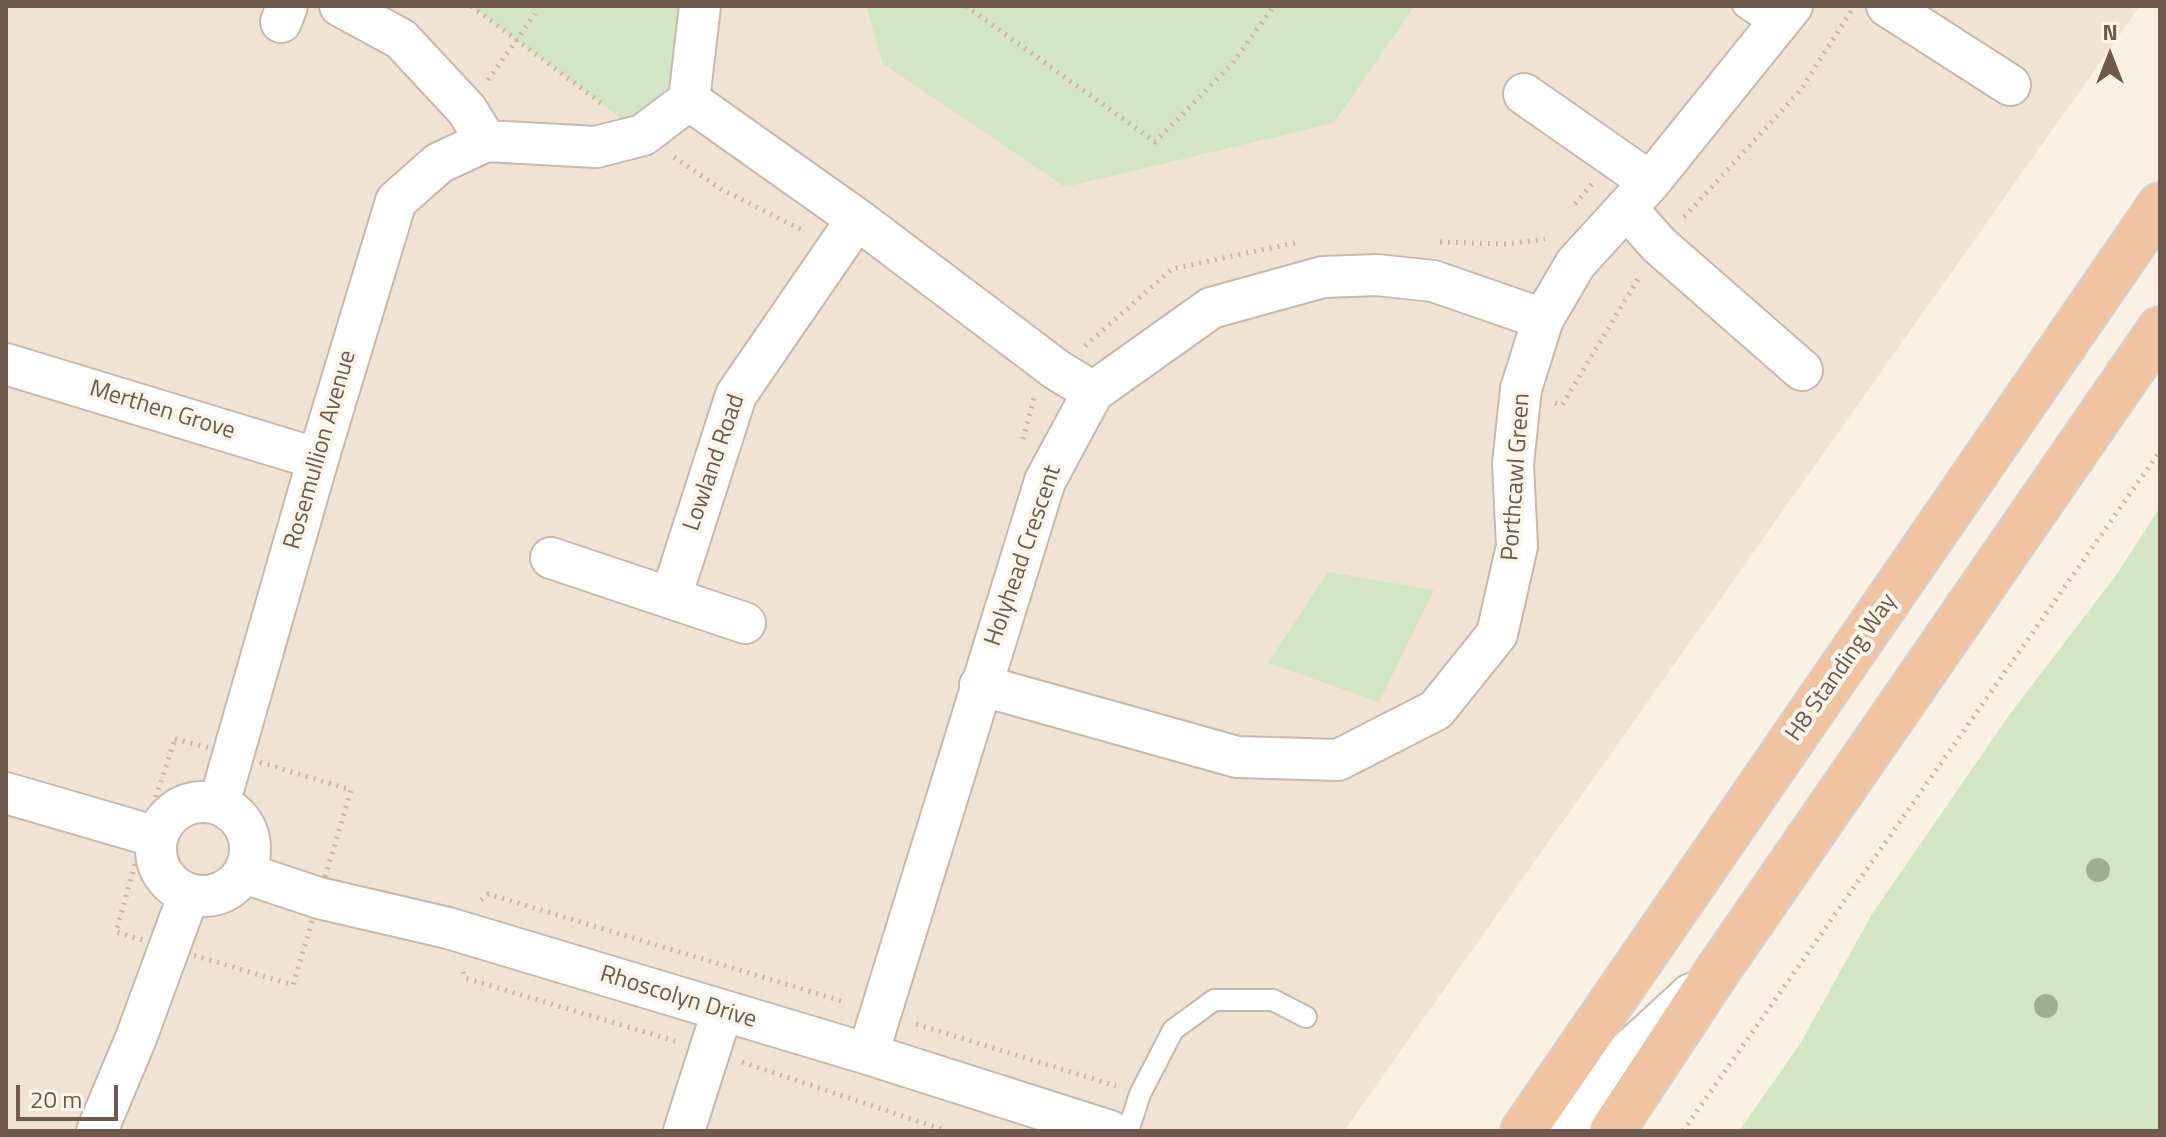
<!DOCTYPE html>
<style>
body{margin:0}
#map{position:relative;width:2166px;height:1137px;overflow:hidden;background:#faf1e4;font-family:"Titillium Web",sans-serif}
canvas{display:block}
.frame{position:absolute;inset:0;border:8px solid #6f594c;pointer-events:none}
.north{position:absolute;left:2070px;top:16px;width:80px;height:80px;-webkit-text-stroke:6px #fdf5ea;paint-order:stroke;rotate:0deg;font-size:22px;font-weight:700;line-height:32px;text-align:center;color:#6f594c}
.north::after{content:'';display:block;margin:auto;width:28px;height:36px;background:#6f594c;clip-path:polygon(50% 0,100% 100%,50% 72%,0 100%)}
.scale{position:absolute;left:16px;top:1085px;width:102px;height:36px;box-sizing:border-box;border:4px solid #6f594c;border-top:0;padding-left:10px;font-size:24px;line-height:28px;white-space:nowrap;color:#6f594c;-webkit-text-stroke:6px #fdf5ea;paint-order:stroke}
</style>
<div id="map">
<canvas width="2166" height="1137"></canvas>
<div class="frame"></div>
<div class="north">N</div>
<div class="scale">20 m</div>
</div>
<script>
const ctx = document.querySelector('canvas').getContext('2d');
ctx.lineJoin = 'round';
function fillPath(path, color) {
  ctx.fillStyle = color;
  ctx.fill(path, 'evenodd');
}
function poly(rows) {
  const path = new Path2D();
  for (const r of rows) {
    if (r.length === 3) {
      path.moveTo(r[0] + r[2], r[1]);
      path.arc(r[0], r[1], r[2], 0, 2 * Math.PI);
      continue;
    }
    path.moveTo(r[0], r[1]);
    for (let i = 2; i < r.length; i += 2) path.lineTo(r[i], r[i + 1]);
  }
  return path;
}
function strokePath(path, color, width, dash) {
  ctx.strokeStyle = color;
  ctx.lineWidth = width;
  ctx.lineCap = dash ? 'butt' : 'round';
  ctx.setLineDash(dash || []);
  ctx.stroke(path);
}
function drawText(font, color, halo, rows, align = 'center') {
  ctx.font = font + ' "Titillium Web",sans-serif';
  ctx.lineWidth = 8;
  ctx.setLineDash([]);
  ctx.textBaseline = 'middle';
  ctx.strokeStyle = halo;
  ctx.fillStyle = color;
  for (const [text, x, y, turn = 0] of rows) {
    ctx.save();
    ctx.translate(x, y);
    ctx.rotate((+turn || 0) * Math.PI / 180);
    ctx.textAlign = isNaN(turn) ? turn : align;
    if (halo) ctx.strokeText(text, 0, 0);
    ctx.fillText(text, 0, 0);
    ctx.restore();
  }
}
fillPath(poly([
 [6,6,471,6,518,39,700,6,866,6,882,63,1334,123,1415,6,2140,6,1344,1131,6,1131]
]), '#f0e3d3');
fillPath(poly([
 [471,6,700,6,689,100,643,135],
 [866,6,1415,6,1334,123,1065,187,882,63],
 [2160,507,2160,1131,1739,1131,1800,1044,1872,914,2010,714,2117,574],
 [1328,572,1434,590,1379,702,1268,663]
]), '#d2e5c4');
const service = poly([
 [1743,6,1776,29],
 [1128,1131,1140,1094,1173,1030,1214,1000,1273,1000,1306,1017]
]);
const minor = poly([
 [340,6,401,39,467,110,486,141],
 [1887,6,2010,85],
 [281,22,287,6],
 [1524,94,1650,182],
 [689,100,857,219,1057,370,1093,392],
 [1626,208,1659,245,1802,370],
 [6,364,318,459],
 [551,558,745,623],
 [671,597,736,395,857,219],
 [980,685,1237,757,1338,760,1436,710,1497,634,1517,546,1513,464,1521,389,1543,319,1576,263,1650,182,1792,6],
 [6,793,157,837],
 [203,849,47],
 [219,804,318,459,396,201,439,163,486,141,596,147,643,135,689,100,700,6],
 [244,873,319,898,448,928,868,1054,1110,1131],
 [868,1054,1045,481,1093,392,1211,308,1323,277,1377,275,1433,281,1543,319],
 [97,1131,136,1038,189,894],
 [684,1131,722,1012],
 [1569,1131,1614,1065,1691,994]
]);
const trunk = poly([
 [1523,1131,2160,205],
 [1612,1131,1718,970,2160,329]
]);
strokePath(service, '#c9b9ac', 24);
strokePath(minor, '#c9b9ac', 44);
strokePath(trunk, '#d7d1cd', 48);
strokePath(poly([
 [471,6,605,106],
 [966,6,1155,142,1232,64,1274,6],
 [488,80,535,14],
 [674,157,721,189,804,231],
 [1575,204,1592,184],
 [1684,217,1800,91,1851,11],
 [1440,242,1506,244,1545,239],
 [1085,346,1172,269,1299,242],
 [1555,403,1562,405,1640,276],
 [1023,439,1034,398],
 [175,739,233,754,351,790,293,985,116,932,144,832,175,739],
 [481,900,488,894,845,1002],
 [463,972,465,978,675,1041],
 [916,1024,1116,1086],
 [742,1062,947,1131],
 [1683,1131,2160,451]
]), '#d1b4a2', 5, [2, 6]);
strokePath(service, '#fff', 20);
strokePath(minor, '#fff', 40);
strokePath(trunk, '#f0c4a2', 44);
ctx.fillStyle = '#a0b08f';
for (const [x, y] of [
 [2098,870],
 [2046,1006]
]) {
  ctx.beginPath();
  ctx.arc(x, y, 12, 0, 2 * Math.PI);
  ctx.fill();
}
drawText('24px', '#6f594c', '#fdf5ea', [
 ["Merthen Grove",162,411,17],
 ["Rosemullion Avenue",321,450,-74],
 ["Lowland Road",715,463,-71],
 ["Porthcawl Green",1517,477,-86],
 ["Holyhead Crescent",1024,556,-71],
 ["H8 Standing Way",1842,668,-55],
 ["Rhoscolyn Drive",678,998,17]
]);
</script>
